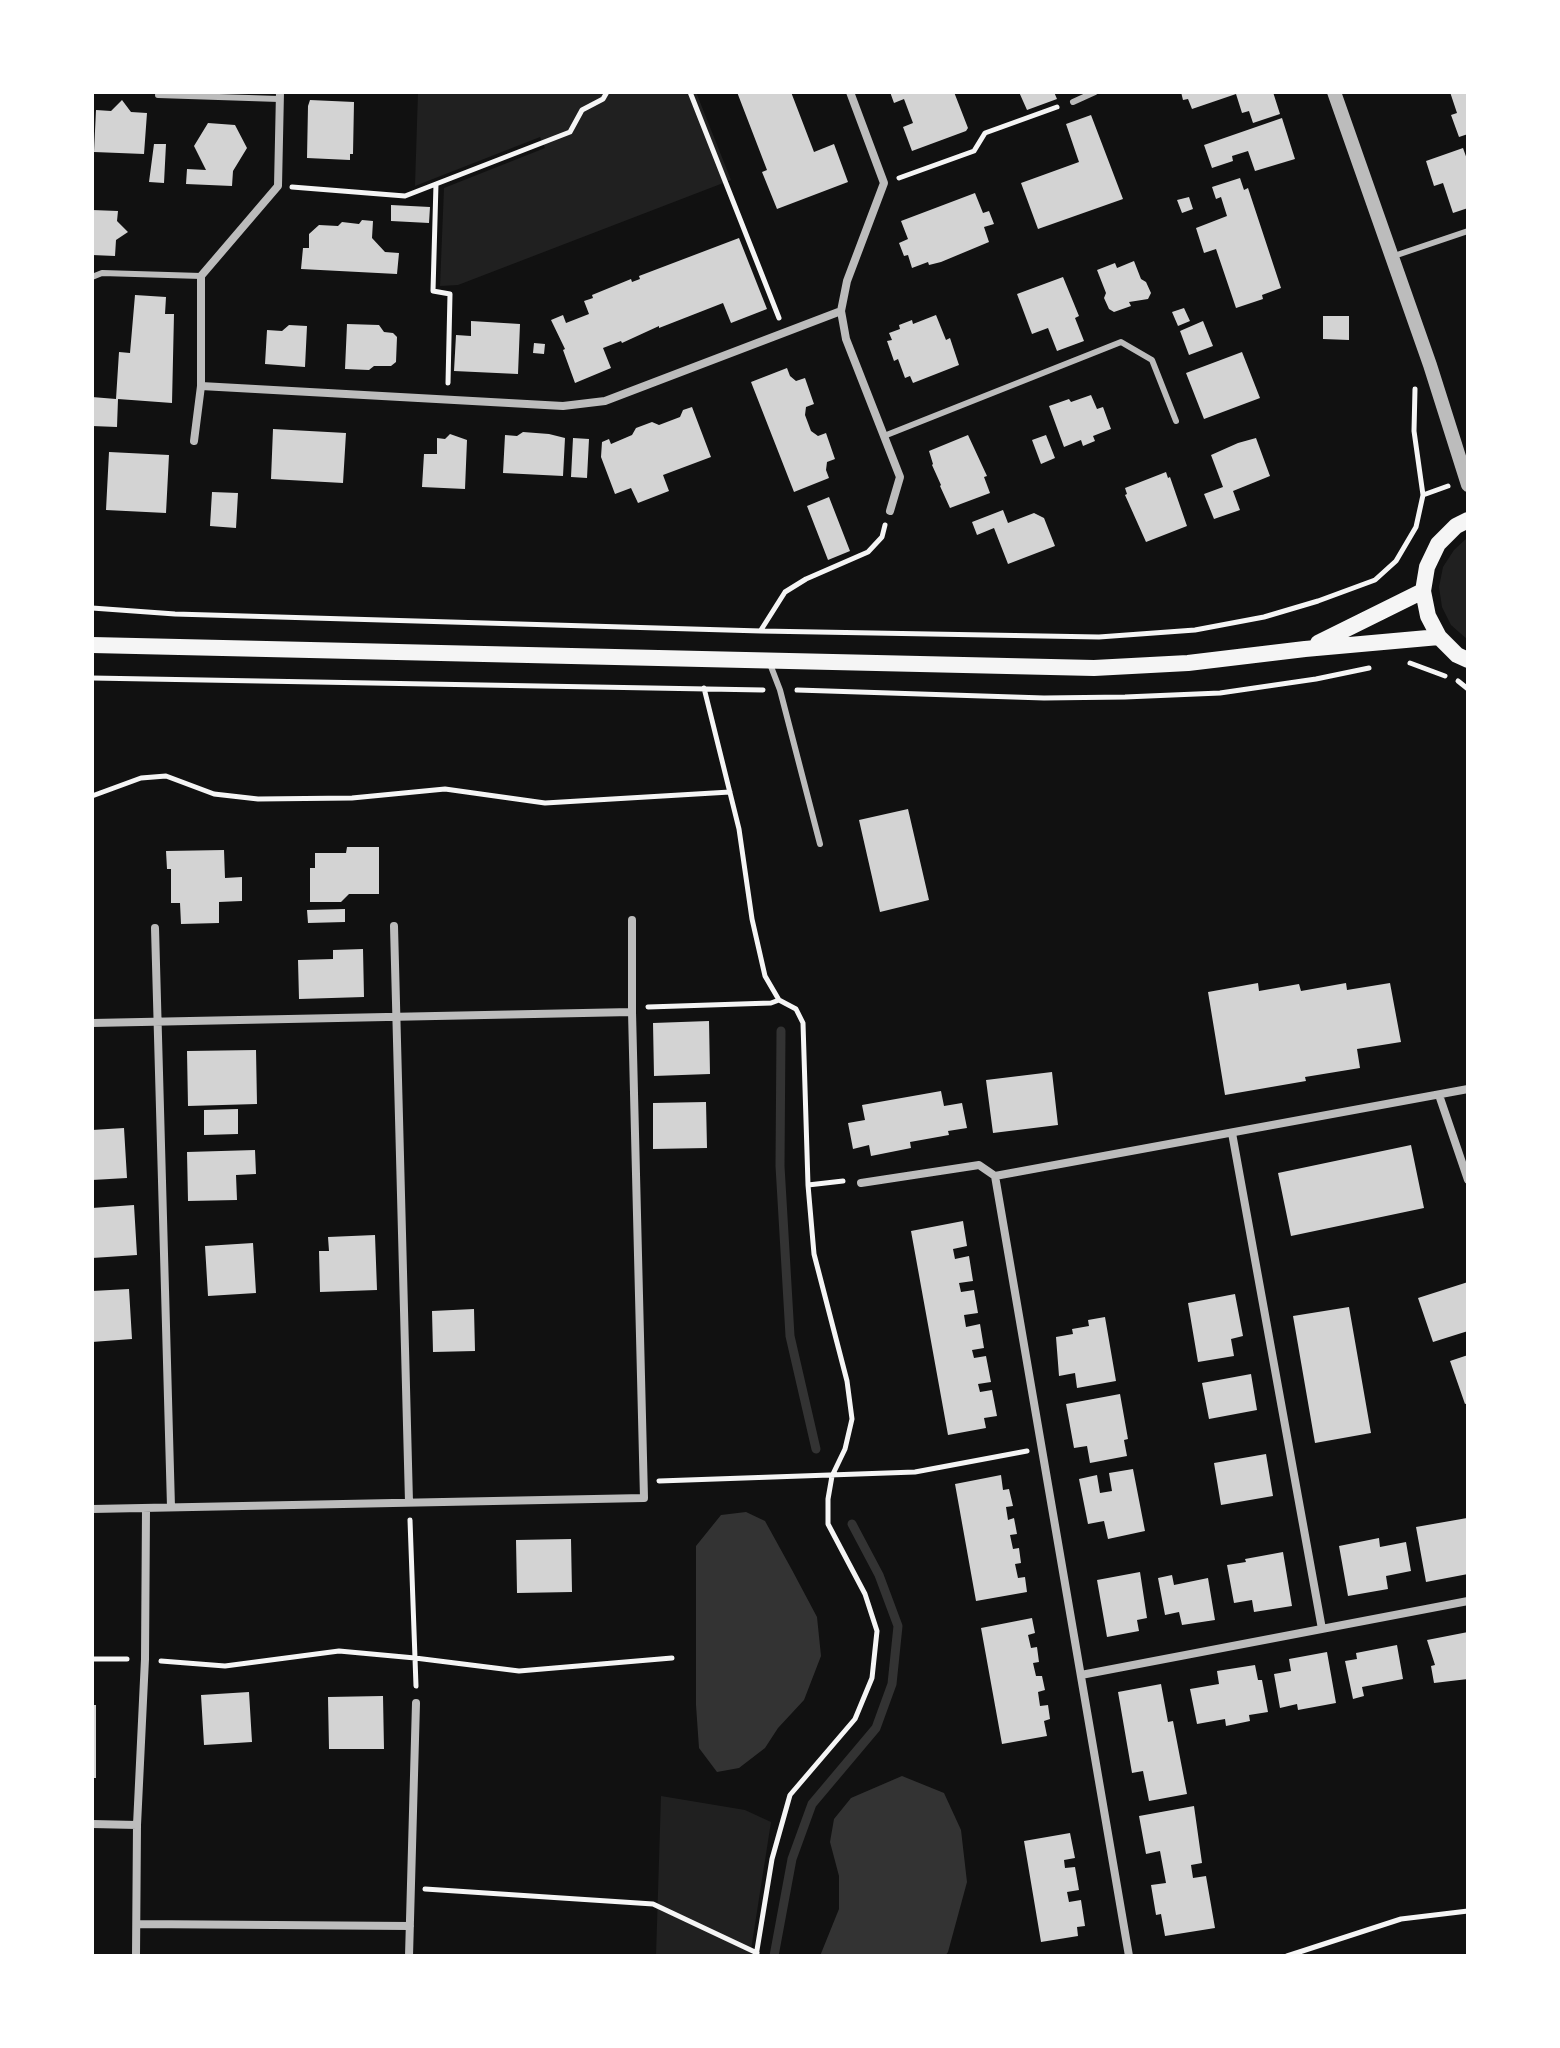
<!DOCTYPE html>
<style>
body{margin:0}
#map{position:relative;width:1560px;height:2048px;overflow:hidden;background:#111;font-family:Mulish,sans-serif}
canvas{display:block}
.frame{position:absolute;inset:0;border:94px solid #fff;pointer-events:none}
</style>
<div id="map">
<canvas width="1560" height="2048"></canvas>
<div class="frame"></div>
</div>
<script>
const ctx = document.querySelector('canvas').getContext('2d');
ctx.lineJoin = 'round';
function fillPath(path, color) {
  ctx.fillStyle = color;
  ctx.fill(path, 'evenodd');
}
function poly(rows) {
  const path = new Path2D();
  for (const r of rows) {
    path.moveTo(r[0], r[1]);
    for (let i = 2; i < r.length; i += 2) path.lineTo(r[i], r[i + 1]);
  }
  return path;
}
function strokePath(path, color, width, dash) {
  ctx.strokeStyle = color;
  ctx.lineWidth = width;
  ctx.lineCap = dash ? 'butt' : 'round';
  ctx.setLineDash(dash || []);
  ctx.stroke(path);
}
fillPath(poly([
 [418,92,696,92,731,180,458,285,440,286,444,188,545,148,540,137,415,186],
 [1468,537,1468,640,1451,625,1442,607,1439,587,1443,567,1454,550],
 [661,1796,745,1810,771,1822,750,1956,656,1956]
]), '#202020');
fillPath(poly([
 [746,1512,765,1521,792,1570,817,1617,821,1656,804,1700,778,1728,765,1748,739,1768,717,1772,699,1748,696,1705,696,1546,721,1515],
 [902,1776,944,1793,961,1830,967,1882,948,1952,945,1956,820,1956,839,1909,839,1876,830,1842,834,1819,851,1798]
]), '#333');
strokePath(poly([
 [781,1031,780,1166,790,1336,816,1449],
 [774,1956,792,1859,812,1804,876,1728,892,1684,898,1626,879,1575,852,1524]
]), '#333', 9);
fillPath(poly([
 [737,92,791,92,814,152,834,144,848,182,777,209,762,172,767,170],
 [890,92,954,92,968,128,966,131,912,151,903,127,913,123,904,99,894,103],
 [1019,92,1054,92,1057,99,1027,110],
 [1181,92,1273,92,1280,114,1253,123,1249,111,1242,113,1236,94,1192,109,1188,99,1183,100],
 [1450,92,1468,92,1468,134,1459,137,1451,115,1457,113],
 [122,100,131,112,147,113,144,154,94,152,96,110,111,111],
 [310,100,354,102,353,154,350,154,350,160,307,158,308,106],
 [1091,115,1123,199,1038,229,1021,183,1079,162,1066,124],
 [1282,118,1295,159,1255,171,1248,151,1232,156,1233,161,1212,168,1204,145],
 [208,123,235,125,247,148,233,171,232,186,186,184,187,169,206,170,194,146],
 [154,144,166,144,164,183,149,182],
 [1463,148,1468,162,1468,208,1453,213,1443,183,1434,186,1426,161],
 [1240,178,1244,190,1248,188,1281,288,1262,295,1263,299,1236,308,1216,249,1204,253,1196,228,1227,216,1221,197,1216,199,1212,187],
 [975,193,983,213,989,211,994,224,984,227,989,242,941,262,929,265,928,262,912,268,908,255,904,256,899,243,908,239,901,221],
 [1189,197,1193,209,1182,213,1177,200],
 [391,205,430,207,429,223,391,221],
 [92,210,118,211,117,221,128,232,116,240,115,256,92,255],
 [362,220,373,221,372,238,385,252,399,253,397,274,301,269,303,248,309,248,309,234,319,225,338,226,342,222,359,224],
 [739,238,767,309,731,323,723,303,659,328,659,326,622,343,621,341,603,348,611,368,575,383,563,350,565,349,551,320,563,315,566,323,589,314,584,301,593,298,592,295,631,279,632,282,640,279,639,276],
 [1134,261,1141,279,1146,282,1151,293,1148,299,1129,302,1131,306,1114,312,1109,309,1104,298,1106,293,1097,270,1115,263,1117,268],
 [1063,277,1079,316,1075,318,1084,341,1057,351,1048,328,1032,334,1017,294],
 [135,295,166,297,165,314,174,314,172,403,118,399,117,427,92,426,92,397,116,399,119,352,130,353],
 [1184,308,1190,321,1178,326,1172,312],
 [936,315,946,340,950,338,959,365,913,383,910,376,905,378,898,359,894,361,887,341,892,340,889,333,900,329,899,325,912,320,913,324],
 [1323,316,1349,316,1349,340,1323,339],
 [471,321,520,324,518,374,454,371,456,335,471,336],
 [1203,321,1213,346,1189,355,1180,331],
 [347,324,379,325,384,332,393,333,397,337,396,362,391,366,374,366,369,370,345,369],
 [289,325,307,326,305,367,265,364,267,330,282,331],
 [534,343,545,344,544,354,533,353],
 [1242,352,1260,398,1204,419,1186,373],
 [787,368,790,376,796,381,805,378,814,404,806,407,805,415,811,431,818,436,826,433,835,459,827,462,826,470,829,478,794,492,751,382],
 [1091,395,1097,409,1103,407,1111,429,1093,436,1095,441,1083,446,1081,440,1064,447,1049,406,1069,399,1071,402],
 [692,407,711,457,663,475,669,491,638,503,631,488,615,494,601,457,602,442,609,439,611,444,632,435,636,428,652,422,659,425,680,417,683,410],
 [273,429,346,433,343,483,271,479],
 [523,432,549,434,565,438,563,476,503,473,505,435,517,436],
 [450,434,467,440,465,489,422,487,424,454,437,454,437,438,445,439],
 [968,435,987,476,984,477,990,493,950,508,940,486,941,485,932,465,933,464,929,451],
 [1046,435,1055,458,1041,464,1032,440],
 [573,438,589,439,587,478,571,477],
 [1256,438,1270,476,1233,491,1240,510,1214,519,1204,494,1223,487,1211,455,1238,443],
 [109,452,169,455,166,513,106,510],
 [1166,472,1168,478,1170,477,1187,526,1146,542,1125,495,1127,494,1125,488],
 [212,492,238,493,236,528,210,526],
 [829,497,850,551,828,560,807,506],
 [1003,510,1008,523,1034,513,1044,518,1055,546,1008,564,994,528,977,535,972,522],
 [908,809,929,900,880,912,859,820],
 [347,847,379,847,379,894,349,894,341,902,310,902,310,868,315,868,315,853,346,853],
 [224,850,225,878,242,877,242,901,219,902,219,923,181,924,180,903,171,903,171,869,167,869,166,851],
 [345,909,345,922,308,923,307,910],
 [363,949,364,997,299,999,298,960,333,959,333,950],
 [1258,983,1259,991,1299,984,1301,991,1346,983,1347,990,1390,983,1401,1042,1357,1049,1360,1068,1305,1077,1306,1081,1225,1095,1208,992],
 [709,1021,710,1074,654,1076,653,1023],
 [256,1050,257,1104,188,1106,187,1051],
 [1052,1072,1058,1125,993,1133,986,1080],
 [941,1091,944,1106,962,1103,967,1128,948,1131,949,1135,910,1142,911,1148,871,1156,869,1145,853,1149,848,1123,865,1120,862,1105],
 [706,1102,707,1148,653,1149,653,1103],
 [238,1109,238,1134,204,1135,204,1110],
 [124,1128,127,1178,92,1180,92,1130],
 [1411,1145,1424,1208,1291,1236,1278,1173],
 [255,1150,256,1174,236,1175,237,1200,188,1201,187,1152],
 [134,1205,137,1255,92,1258,92,1208],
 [963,1221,967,1246,953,1249,955,1259,969,1256,973,1281,959,1283,961,1292,974,1290,978,1313,964,1315,966,1327,980,1324,984,1348,972,1350,974,1358,986,1356,991,1382,978,1384,980,1392,992,1390,997,1416,984,1418,986,1428,948,1435,911,1231],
 [375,1235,377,1290,320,1292,319,1251,329,1251,328,1237],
 [253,1243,256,1293,208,1296,205,1246],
 [1468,1282,1468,1331,1433,1342,1418,1298],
 [129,1289,132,1339,92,1342,92,1291],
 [1235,1294,1243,1336,1231,1339,1234,1356,1198,1362,1188,1303],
 [1349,1307,1371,1433,1315,1443,1293,1316],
 [474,1309,475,1351,433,1352,432,1311],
 [1105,1317,1116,1381,1077,1388,1075,1373,1059,1376,1056,1337,1073,1334,1072,1329,1089,1326,1088,1320],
 [1468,1355,1468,1403,1465,1404,1450,1361],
 [1251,1374,1257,1410,1209,1419,1202,1383],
 [1120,1394,1128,1439,1124,1440,1127,1456,1090,1463,1087,1446,1074,1448,1066,1404],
 [1266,1454,1273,1496,1221,1505,1214,1463],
 [1133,1469,1145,1531,1108,1539,1104,1521,1088,1524,1079,1479,1097,1475,1100,1493,1112,1491,1109,1473],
 [1001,1475,1003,1490,1009,1489,1013,1506,1006,1507,1008,1520,1014,1518,1017,1534,1010,1535,1013,1549,1019,1548,1021,1563,1015,1564,1018,1578,1025,1577,1027,1592,976,1601,955,1484],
 [1467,1518,1468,1574,1426,1582,1416,1527],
 [1379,1538,1380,1547,1406,1542,1411,1571,1386,1576,1388,1589,1348,1596,1339,1546],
 [571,1539,572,1592,517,1593,516,1540],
 [1283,1552,1292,1606,1254,1612,1252,1600,1234,1603,1227,1565,1246,1562,1245,1559],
 [1140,1572,1147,1618,1137,1620,1139,1631,1107,1637,1097,1580],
 [1172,1575,1174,1585,1208,1578,1215,1620,1182,1625,1179,1612,1165,1615,1158,1578],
 [1032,1618,1035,1633,1028,1635,1031,1648,1037,1647,1039,1662,1033,1663,1036,1676,1042,1676,1045,1690,1038,1692,1040,1706,1048,1705,1050,1719,1044,1721,1047,1736,1002,1744,981,1628],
 [1468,1632,1468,1679,1434,1683,1431,1666,1435,1665,1427,1640],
 [1397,1645,1403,1679,1362,1687,1364,1696,1353,1699,1345,1661,1357,1659,1356,1653],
 [1327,1652,1336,1703,1298,1710,1297,1704,1280,1708,1274,1674,1291,1671,1289,1659],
 [1255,1665,1258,1680,1262,1680,1268,1712,1249,1715,1250,1721,1226,1726,1225,1719,1197,1724,1190,1689,1219,1684,1217,1671],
 [1161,1684,1168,1722,1173,1721,1187,1794,1149,1801,1143,1771,1132,1773,1118,1692],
 [249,1692,252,1742,204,1745,201,1695],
 [383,1696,384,1749,329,1749,328,1697],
 [92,1705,96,1705,96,1778,92,1778],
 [1194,1806,1202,1863,1191,1865,1193,1878,1206,1876,1215,1928,1165,1936,1161,1914,1156,1915,1151,1885,1166,1883,1160,1851,1146,1854,1139,1816],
 [1070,1833,1075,1858,1064,1860,1065,1868,1075,1867,1079,1890,1067,1892,1069,1902,1081,1900,1085,1926,1077,1927,1078,1936,1041,1942,1024,1841]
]), '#d3d3d3');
strokePath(poly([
 [690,92,779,318],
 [899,178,974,151,985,133,1057,107],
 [436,184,433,291,450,294,448,383],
 [292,187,405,196,570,132,582,110,603,99,607,92],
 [1423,495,1448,486],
 [92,608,175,614,761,631,1099,637,1195,630,1264,617,1318,601,1375,580,1396,561,1416,527,1423,495,1414,431,1415,389],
 [761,630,785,592,806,579,868,552,882,537,885,525],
 [1410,663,1445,676],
 [92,678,763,690],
 [1458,681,1468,689],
 [704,688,739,829,752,919,765,976,779,1000,796,1009,803,1023,808,1185,814,1254,847,1381,852,1419,845,1449,832,1476,828,1499,828,1524,865,1594,877,1631,872,1678,855,1719,790,1795,772,1859,756,1956],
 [797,690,1044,698,1125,697,1220,693,1316,679,1369,668],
 [92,796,141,778,166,776,214,794,258,799,352,798,445,789,545,803,730,792],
 [648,1007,771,1003,779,1000],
 [808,1185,843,1181],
 [659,1481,915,1472,1027,1451],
 [410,1520,416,1686],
 [92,1659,127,1659],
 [161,1661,225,1666,339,1651,415,1658,519,1671,672,1658],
 [425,1889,653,1904,757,1953],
 [1287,1956,1401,1919,1468,1911]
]), '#f5f5f5', 5);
strokePath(poly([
 [158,95,279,99],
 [1073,102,1095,92],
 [1391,257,1468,231],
 [92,277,102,273,201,276],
 [884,436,1121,342,1152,360,1176,421],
 [770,664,780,690,820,844]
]), '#bcbcbc', 6);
strokePath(poly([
 [850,92,884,183,847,281,841,311,846,339,900,477,890,511],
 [201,386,563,406,605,401,841,311],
 [194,441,201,386,201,276,278,186,280,92],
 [394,926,409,1502],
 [155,928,171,1507],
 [92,1023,632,1012],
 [1439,1095,1468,1180],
 [1232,1133,1322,1629],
 [995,1176,1129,1956],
 [861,1183,979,1165,995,1176,1468,1089],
 [92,1509,644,1498,632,1012,632,920],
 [1081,1675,1468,1601],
 [92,1824,137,1825],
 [137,1924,410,1926],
 [136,1956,137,1825,145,1659,146,1509],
 [409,1956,416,1703]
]), '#bcbcbc', 8);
strokePath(poly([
 [1334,92,1430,365,1468,485]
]), '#bcbcbc', 14);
strokePath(poly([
 [1468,520,1456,526,1438,544,1427,567,1423,591,1428,616,1439,637,1457,655,1468,660],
 [1318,643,1423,591],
 [92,645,1094,668,1188,663,1305,649,1439,637]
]), '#f5f5f5', 16);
</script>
